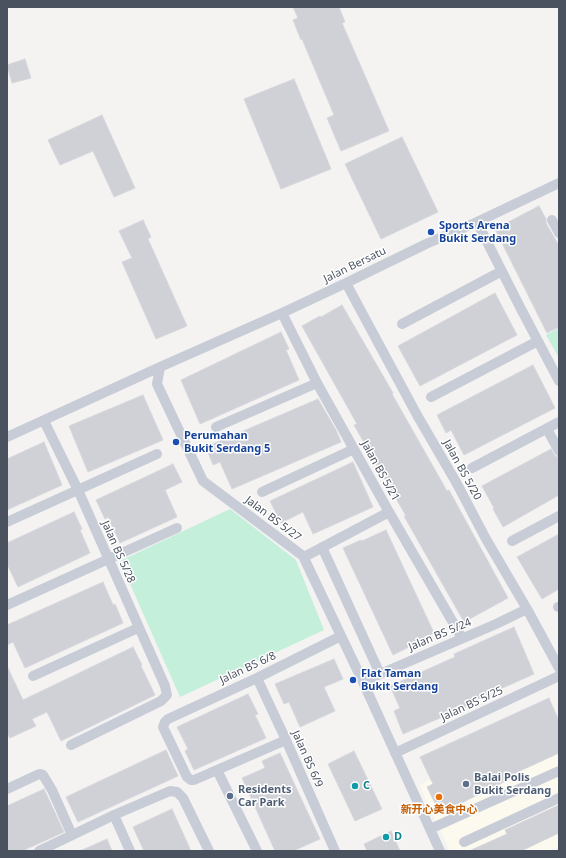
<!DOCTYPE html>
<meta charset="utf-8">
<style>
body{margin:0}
#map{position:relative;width:566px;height:858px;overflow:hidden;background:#f4f3f2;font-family:"Noto Sans",sans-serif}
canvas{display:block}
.frame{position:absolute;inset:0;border:8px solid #4a5260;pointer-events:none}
</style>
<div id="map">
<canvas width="566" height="858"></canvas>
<div class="frame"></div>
</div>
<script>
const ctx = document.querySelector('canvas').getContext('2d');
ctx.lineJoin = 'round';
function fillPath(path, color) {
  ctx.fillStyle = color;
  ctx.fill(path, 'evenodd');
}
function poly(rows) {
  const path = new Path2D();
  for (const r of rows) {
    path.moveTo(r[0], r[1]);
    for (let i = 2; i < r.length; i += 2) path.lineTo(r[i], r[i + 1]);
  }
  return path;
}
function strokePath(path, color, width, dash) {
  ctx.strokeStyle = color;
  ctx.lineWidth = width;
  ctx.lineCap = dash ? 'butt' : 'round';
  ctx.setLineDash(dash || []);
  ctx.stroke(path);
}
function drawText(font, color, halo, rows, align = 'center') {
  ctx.font = font + ' "Noto Sans","Noto Sans SC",sans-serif';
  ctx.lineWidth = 3;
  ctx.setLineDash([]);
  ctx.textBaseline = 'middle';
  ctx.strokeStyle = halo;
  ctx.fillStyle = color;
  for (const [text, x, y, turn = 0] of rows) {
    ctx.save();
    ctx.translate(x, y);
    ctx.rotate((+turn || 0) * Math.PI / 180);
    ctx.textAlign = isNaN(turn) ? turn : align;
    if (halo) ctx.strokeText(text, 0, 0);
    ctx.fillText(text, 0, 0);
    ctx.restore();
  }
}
fillPath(poly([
 [559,718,559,846,549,851,450,851,419,785]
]), '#fcfaee');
fillPath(poly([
 [559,328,559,358,546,335],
 [230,509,296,560,324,630,180,697,120,561]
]), '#c3efdb');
const building = poly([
 [293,7,339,7,345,22,342,23,389,131,341,151,327,118,334,115,302,39,301,40,293,20,298,18,293,7],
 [25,59,31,78,12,83,7,65,25,59],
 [294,79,331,169,281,189,244,99,294,79],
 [102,115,135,188,114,197,93,151,60,165,48,140,102,115],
 [402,137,438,212,381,239,345,164,402,137],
 [539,206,546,219,546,223,559,246,559,327,547,333,495,229,539,206],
 [143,220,151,237,148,239,187,326,156,339,122,262,132,258,119,231,143,220],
 [495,293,517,335,420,386,398,346,495,293],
 [342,305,393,393,392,394,447,491,449,490,508,598,464,622,404,516,406,516,354,425,357,424,302,326,320,316,321,317,342,305],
 [281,332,289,349,286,350,299,380,200,424,181,380,281,332],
 [533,365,555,408,464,455,451,430,446,433,437,415,533,365],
 [143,395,163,440,88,472,69,426,143,395],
 [318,399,336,430,341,442,232,489,220,462,213,465,206,447,318,399],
 [44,442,62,485,7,510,7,459,44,442],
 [551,449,555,456,559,457,559,495,503,527,493,509,494,508,482,486,551,449],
 [353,462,373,507,313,534,303,512,281,523,270,501,353,462],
 [173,464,182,482,165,490,177,517,120,543,108,517,105,519,96,500,173,464],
 [74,512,82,529,80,530,90,553,18,587,7,564,7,543,74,512],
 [386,530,434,633,410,644,411,646,393,655,343,548,361,540,362,541,386,530],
 [559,534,559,589,542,599,517,557,559,534],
 [103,582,113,605,115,604,123,623,25,668,13,642,7,645,7,625,103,582],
 [514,627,534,674,469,703,470,705,403,734,394,711,400,708,390,686,455,657,454,654,514,627],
 [133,647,142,665,141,666,155,695,61,741,47,712,32,719,36,726,10,738,7,733,7,666,23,700,133,647],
 [334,659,343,679,324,687,335,711,300,727,289,702,284,704,275,684,334,659],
 [248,694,258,714,255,715,266,738,194,770,185,751,188,749,177,727,248,694],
 [549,698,559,721,559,753,509,776,510,779,445,811,437,807,427,787,433,784,420,757,549,698],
 [166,750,178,776,78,822,66,797,166,750],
 [354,751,382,809,355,821,328,764,354,751],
 [280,753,320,839,293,851,275,851,242,778,265,768,262,761,280,753],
 [44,789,64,832,22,851,7,851,7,806,44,789],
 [559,805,559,833,521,851,469,851,507,834,505,830,559,805],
 [172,809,191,851,144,851,133,827,172,809],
 [391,831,400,851,367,851,364,844,391,831],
 [107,839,112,851,80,851,107,839]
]);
fillPath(building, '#cfd1d6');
strokePath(building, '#d7d7dd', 1);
strokePath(poly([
 [552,220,559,233],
 [477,222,521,309,559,381],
 [346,283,417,415,456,482,486,539,527,609,559,668],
 [282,313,317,383,389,512,462,638],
 [402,324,502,271],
 [160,367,157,384,203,481,303,556,363,682,440,851],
 [431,397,538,341],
 [44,421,78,490,165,686,167,695,161,701,71,745],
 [216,427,317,383],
 [547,429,559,451],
 [7,437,160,367,282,313,346,283,426,244,477,222,559,183],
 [472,468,559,422],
 [262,492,354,449],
 [7,522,157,454],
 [512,541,559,516],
 [322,547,380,674],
 [304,557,389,512],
 [7,605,177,528],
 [558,607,559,607],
 [33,676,138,628],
 [257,678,286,740,335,851],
 [363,682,380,674,496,624,527,609],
 [286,740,194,780,191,780,187,777,163,727,165,722,168,719,257,678,341,636],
 [395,753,559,676],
 [217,770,257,851],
 [7,789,37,775,40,774,43,775,52,790,72,835],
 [114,815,130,851],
 [430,829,559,771],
 [464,842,559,798],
 [39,851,114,815,170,791,177,792,183,798,209,851]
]), '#c7ccd6', 10);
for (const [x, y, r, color] of [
 [431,232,4,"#1a4fb4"],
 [176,442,4,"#1a4fb4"],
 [353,680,4,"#1a4fb4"],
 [466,784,4,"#5c6f8a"],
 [355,786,4,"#0f9aa8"],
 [230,796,4,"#5c6f8a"],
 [439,797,4,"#e8710a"],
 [386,837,4,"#0f9aa8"]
]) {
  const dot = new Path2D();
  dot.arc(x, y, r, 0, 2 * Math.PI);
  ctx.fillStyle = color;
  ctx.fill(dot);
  strokePath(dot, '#fff', 1.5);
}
drawText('bold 11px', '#164399', '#fff', [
 ["Sports Arena",439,226],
 ["Bukit Serdang",439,239],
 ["Perumahan",184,436],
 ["Bukit Serdang 5",184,449],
 ["Flat Taman",361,674],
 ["Bukit Serdang",361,687]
], 'left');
drawText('11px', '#4a5260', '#fff', [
 ["Jalan Bersatu",355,265,-26],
 ["Jalan BS 5/20",462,470,61],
 ["Jalan BS 5/21",380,471,61],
 ["Jalan BS 5/27",273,519,37],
 ["Jalan BS 5/28",118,552,66],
 ["Jalan BS 5/24",440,635,-23],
 ["Jalan BS 6/8",248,668,-25],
 ["Jalan BS 5/25",472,704,-25],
 ["Jalan BS 6/9",307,759,66]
]);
drawText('bold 11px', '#4e5e75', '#fff', [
 ["Balai Polis",474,778],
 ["Bukit Serdang",474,791],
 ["Residents",238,790],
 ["Car Park",238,803]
], 'left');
drawText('bold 11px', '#0d838f', '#fff', [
 ["C",363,786],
 ["D",394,837]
], 'left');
drawText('bold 11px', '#c56008', '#fff', [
 ["新开心美食中心",439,810]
]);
</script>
